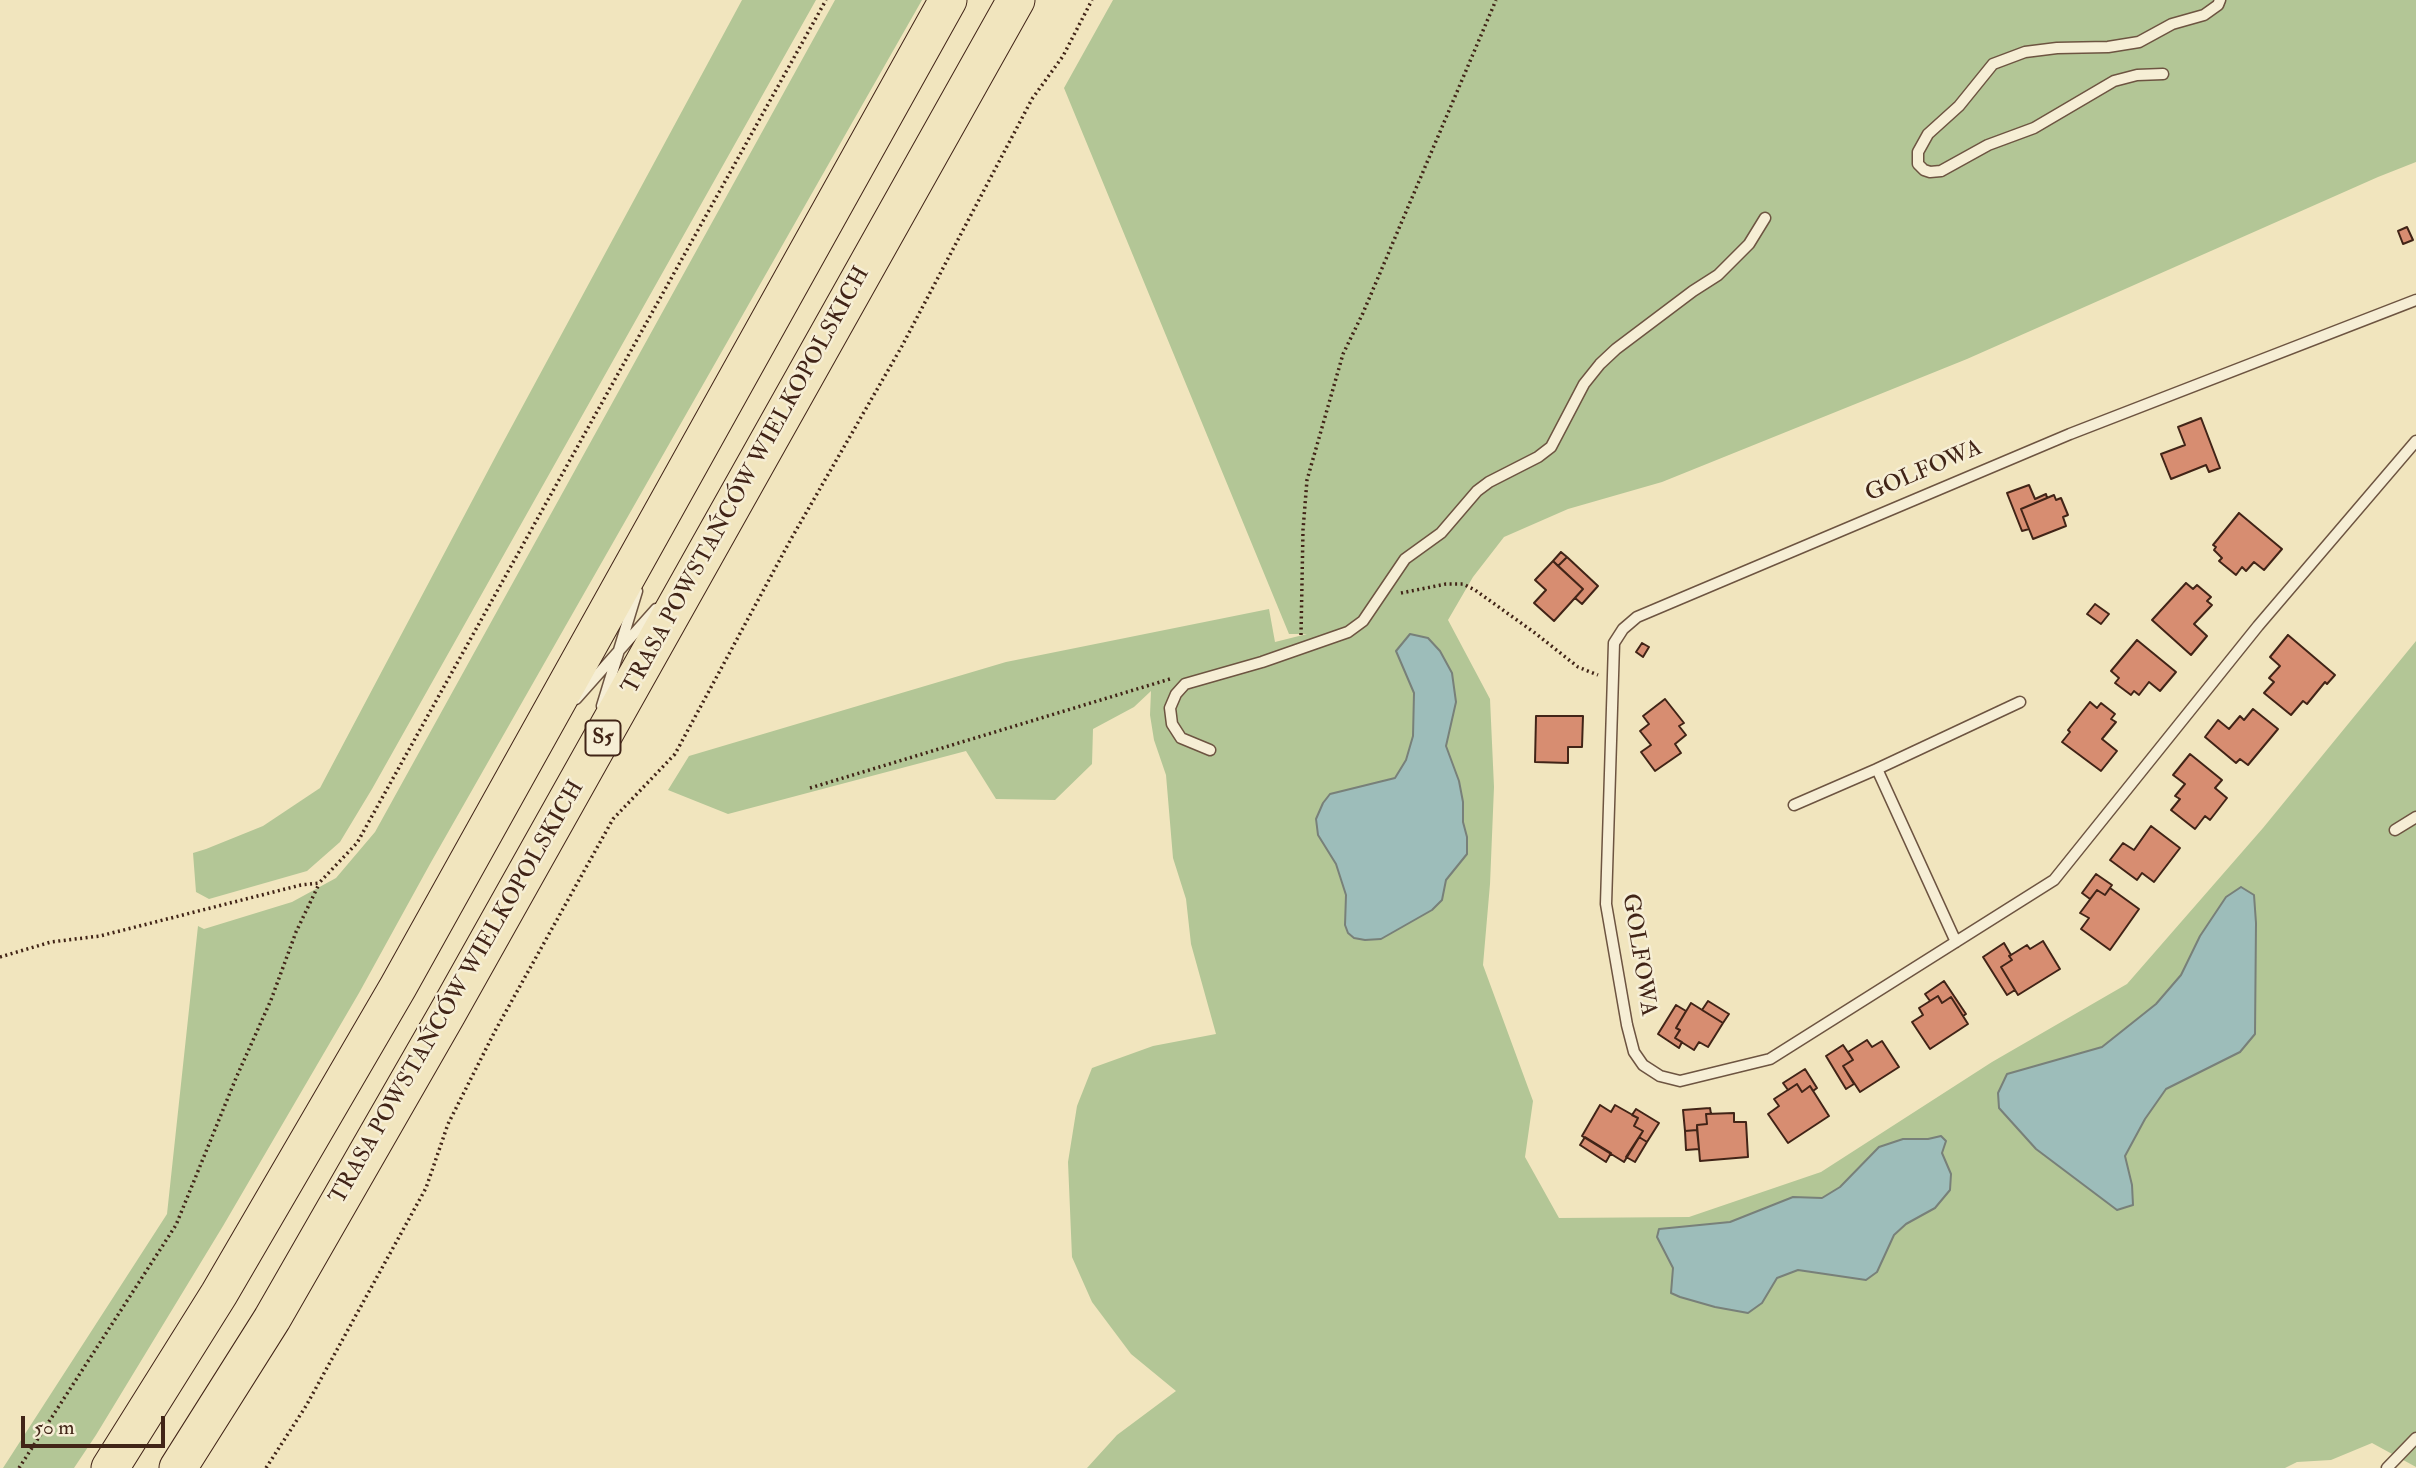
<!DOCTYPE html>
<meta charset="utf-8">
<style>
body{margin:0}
#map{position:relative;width:2416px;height:1468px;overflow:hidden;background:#f1e5be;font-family:"IM FELL Double Pica",serif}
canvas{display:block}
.scale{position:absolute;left:21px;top:1416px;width:144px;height:32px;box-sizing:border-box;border:4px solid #412417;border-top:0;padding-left:9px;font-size:21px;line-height:24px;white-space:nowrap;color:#412417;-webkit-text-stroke:5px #f6eed5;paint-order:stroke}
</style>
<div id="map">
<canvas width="2416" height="1468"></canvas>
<div class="scale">50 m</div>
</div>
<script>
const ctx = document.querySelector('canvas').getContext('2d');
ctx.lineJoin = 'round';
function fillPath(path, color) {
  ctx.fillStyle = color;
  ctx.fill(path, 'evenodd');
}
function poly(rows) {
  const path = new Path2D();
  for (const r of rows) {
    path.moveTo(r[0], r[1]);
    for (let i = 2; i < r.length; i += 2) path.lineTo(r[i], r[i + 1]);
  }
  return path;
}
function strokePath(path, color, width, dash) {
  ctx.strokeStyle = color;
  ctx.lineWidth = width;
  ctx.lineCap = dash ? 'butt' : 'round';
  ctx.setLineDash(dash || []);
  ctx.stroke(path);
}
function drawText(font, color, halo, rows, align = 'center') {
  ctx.font = font + ' "IM FELL Double Pica",serif';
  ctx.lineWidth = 5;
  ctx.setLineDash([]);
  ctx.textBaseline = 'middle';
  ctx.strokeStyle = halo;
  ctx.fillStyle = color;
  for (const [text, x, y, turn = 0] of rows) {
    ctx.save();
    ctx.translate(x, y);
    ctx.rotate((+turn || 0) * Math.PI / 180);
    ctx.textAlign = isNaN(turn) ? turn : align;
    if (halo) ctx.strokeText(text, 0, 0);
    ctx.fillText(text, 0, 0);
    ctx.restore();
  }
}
fillPath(poly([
 [742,0,816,0,372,789,340,842,307,871,209,899,196,892,193,853,206,849,263,826,320,788,499,450],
 [835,0,922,0,430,864,359,993,223,1226,96,1435,74,1468,3,1468,167,1214,198,926,204,929,292,902,336,878,375,832],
 [1113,0,2416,0,2416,162,2378,177,1967,359,1662,482,1568,509,1504,537,1473,577,1448,620,1490,699,1494,787,1490,884,1483,965,1533,1101,1525,1157,1559,1218,1689,1217,1821,1172,1992,1062,2127,984,2263,828,2416,641,2416,1467,2372,1443,2331,1460,2297,1462,2285,1468,1087,1468,1117,1435,1176,1391,1131,1354,1092,1302,1072,1257,1068,1162,1077,1106,1092,1068,1153,1046,1216,1034,1191,944,1186,899,1173,858,1166,775,1154,740,1150,715,1151,691,1134,707,1093,729,1092,764,1055,800,996,799,966,751,728,814,668,790,689,756,1006,662,1269,609,1275,642,1307,634,1289,634,1064,88]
]), '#b3c696');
const water = poly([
 [1410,634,1428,638,1440,651,1452,673,1456,702,1446,746,1459,781,1463,802,1463,822,1467,837,1467,854,1446,880,1442,900,1432,910,1381,939,1365,940,1354,938,1348,933,1345,925,1346,895,1336,864,1318,835,1316,819,1323,803,1330,794,1395,778,1406,760,1413,736,1414,693,1396,651,1410,634],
 [2241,887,2254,895,2256,923,2255,1034,2240,1052,2166,1089,2145,1119,2125,1156,2132,1185,2133,1205,2117,1210,2036,1149,1999,1108,1998,1093,2007,1074,2102,1047,2156,1004,2181,975,2200,936,2226,897,2241,887],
 [1941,1136,1946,1141,1942,1153,1951,1174,1950,1190,1935,1208,1906,1224,1894,1235,1877,1272,1866,1280,1798,1270,1777,1278,1762,1303,1748,1313,1715,1307,1680,1297,1671,1293,1673,1268,1657,1237,1659,1229,1730,1222,1793,1197,1822,1198,1840,1187,1879,1147,1903,1139,1928,1139,1941,1136]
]);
fillPath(water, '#9dbdba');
strokePath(water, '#788079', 2);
const building = poly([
 [2407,227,2413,240,2403,244,2398,231,2407,227],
 [2201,418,2220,468,2209,472,2206,465,2171,479,2161,454,2185,445,2178,427,2201,418],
 [2029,485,2035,499,2046,494,2047,498,2021,509,2029,529,2022,531,2007,493,2029,485],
 [2054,495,2056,500,2061,498,2068,515,2063,517,2066,526,2033,539,2021,509,2054,495],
 [2239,513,2282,549,2264,570,2254,562,2246,571,2242,567,2236,575,2219,561,2222,558,2214,550,2216,547,2213,545,2239,513],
 [1561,552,1567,557,1558,566,1553,561,1561,552],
 [1567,557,1598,586,1582,604,1575,598,1583,589,1558,566,1567,557],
 [1553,561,1583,589,1554,621,1534,603,1546,590,1535,580,1553,561],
 [2186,583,2193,589,2197,585,2211,597,2207,601,2212,605,2194,624,2207,636,2191,655,2152,620,2186,583],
 [2095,604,2109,614,2101,624,2087,614,2095,604],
 [2288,635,2335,675,2327,684,2325,682,2307,704,2303,701,2291,715,2264,693,2274,682,2269,678,2280,666,2270,657,2288,635],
 [2137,640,2176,672,2160,691,2149,682,2139,695,2134,691,2131,695,2115,683,2119,678,2111,671,2137,640],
 [1642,643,1649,647,1643,657,1636,652,1642,643],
 [1665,699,1684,723,1679,726,1686,735,1675,744,1681,753,1655,771,1641,752,1651,745,1640,731,1649,724,1643,716,1665,699],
 [2090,702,2097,708,2101,703,2115,714,2111,719,2116,722,2102,739,2117,751,2101,771,2062,742,2070,732,2068,730,2090,702],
 [2253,709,2278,729,2248,765,2240,759,2236,763,2205,737,2218,720,2229,729,2240,716,2244,720,2253,709],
 [1536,716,1583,716,1582,747,1568,747,1568,763,1535,762,1536,716],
 [2190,754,2222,780,2215,788,2227,798,2210,820,2205,816,2195,829,2171,810,2180,799,2175,796,2185,784,2173,775,2190,754],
 [2151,826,2180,848,2154,882,2142,873,2137,880,2110,860,2123,843,2134,850,2151,826],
 [2096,874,2112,885,2105,895,2097,890,2090,899,2082,893,2096,874],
 [2110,888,2139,909,2110,950,2081,929,2089,918,2080,913,2097,890,2105,895,2110,888],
 [2043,941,2060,969,2018,995,2001,967,2012,960,2009,956,2011,955,2027,945,2030,949,2043,941],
 [2004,943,2011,955,2009,956,2012,960,2001,967,2015,990,2007,995,1983,957,2004,943],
 [1944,981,1966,1014,1963,1016,1951,997,1942,1003,1938,996,1930,1001,1925,994,1944,981],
 [1938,996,1942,1003,1951,997,1968,1024,1930,1049,1912,1022,1923,1015,1919,1008,1938,996],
 [1708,1001,1729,1014,1723,1023,1702,1010,1708,1001],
 [1691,1003,1723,1023,1708,1047,1699,1042,1694,1050,1675,1038,1680,1030,1676,1028,1691,1003],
 [1676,1005,1686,1011,1676,1028,1680,1030,1675,1038,1682,1042,1679,1048,1658,1034,1676,1005],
 [1867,1040,1872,1047,1882,1041,1899,1067,1860,1092,1843,1066,1853,1060,1848,1052,1867,1040],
 [1843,1045,1853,1060,1843,1066,1854,1084,1846,1089,1826,1056,1843,1045],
 [1805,1069,1817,1088,1813,1091,1810,1086,1802,1092,1797,1084,1788,1090,1783,1083,1805,1069],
 [1797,1084,1802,1092,1810,1086,1829,1116,1788,1143,1768,1114,1779,1106,1774,1099,1797,1084],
 [1600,1105,1611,1112,1615,1105,1638,1118,1634,1126,1643,1131,1624,1162,1582,1136,1600,1105],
 [1710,1108,1711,1114,1706,1114,1707,1124,1697,1125,1697,1130,1685,1131,1683,1110,1710,1108],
 [1636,1109,1659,1123,1647,1142,1639,1137,1643,1131,1634,1126,1638,1118,1632,1115,1636,1109],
 [1734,1113,1734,1122,1746,1122,1748,1157,1700,1161,1697,1125,1707,1124,1706,1114,1734,1113],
 [1697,1130,1699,1149,1686,1150,1685,1131,1697,1130],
 [1585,1137,1611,1153,1606,1162,1580,1145,1585,1137],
 [1639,1137,1647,1142,1635,1162,1626,1157,1639,1137]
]);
fillPath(building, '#d78d71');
strokePath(building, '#412417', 2);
const service = poly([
 [2163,74,2137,75,2114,81,2034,128,1988,145,1941,171,1930,172,1924,170,1918,164,1918,152,1928,134,1959,106,1993,64,2025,52,2057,48,2108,47,2139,42,2172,24,2204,15,2218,5,2220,0],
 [2416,300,2070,434,1637,617,1623,629,1614,643,1606,904,1627,1025,1634,1052,1643,1065,1660,1076,1680,1081,1770,1059,2054,880,2258,626,2416,441],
 [576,699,656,609],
 [602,706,637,591],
 [1210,750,1181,738,1172,724,1170,708,1176,694,1185,684,1262,662,1348,632,1363,621,1405,559,1441,533,1477,491,1489,482,1538,457,1551,447,1584,384,1600,364,1616,349,1693,291,1718,275,1749,244,1765,218],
 [1877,769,2020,702],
 [1794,805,1877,769,1956,942],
 [2395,830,2416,817],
 [2387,1468,2416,1438]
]);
const motorway = poly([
 [110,1468,219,1294,398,987,948,0],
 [178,1468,272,1319,447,1014,1016,0]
]);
strokePath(service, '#6d5441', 13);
strokePath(motorway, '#412417', 39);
strokePath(poly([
 [1401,593,1446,584,1463,584,1475,590,1535,633,1578,667,1598,675],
 [1301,635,1303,530,1307,480,1343,354,1363,313,1496,0],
 [810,788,1170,679],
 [0,957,51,942,100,936,301,885,319,883,357,843,826,0],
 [19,1468,176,1225,236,1078,271,1000,296,932,319,884],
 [266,1468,306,1406,426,1188,448,1124,495,1031,613,819,675,754,791,539,902,346,1032,99,1063,56,1092,0]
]), '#412417', 3.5, [2, 3.5]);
strokePath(service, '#f6eed5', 10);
strokePath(motorway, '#f1e5be', 37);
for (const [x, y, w] of [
 [603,738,35]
]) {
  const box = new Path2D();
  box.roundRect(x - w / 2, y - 17.5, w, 35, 5);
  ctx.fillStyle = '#f6eed5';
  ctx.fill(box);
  strokePath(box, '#412417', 2);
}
drawText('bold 21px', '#412417', null, [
 ["S5",603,738]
]);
drawText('23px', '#412417', '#f6eed5', [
 ["GOLFOWA",1924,472,-23],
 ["TRASA POWSTAŃCÓW WIELKOPOLSKICH",747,481,-61],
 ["GOLFOWA",1638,955,81],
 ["TRASA POWSTAŃCÓW WIELKOPOLSKICH",458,993,-60]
]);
</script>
